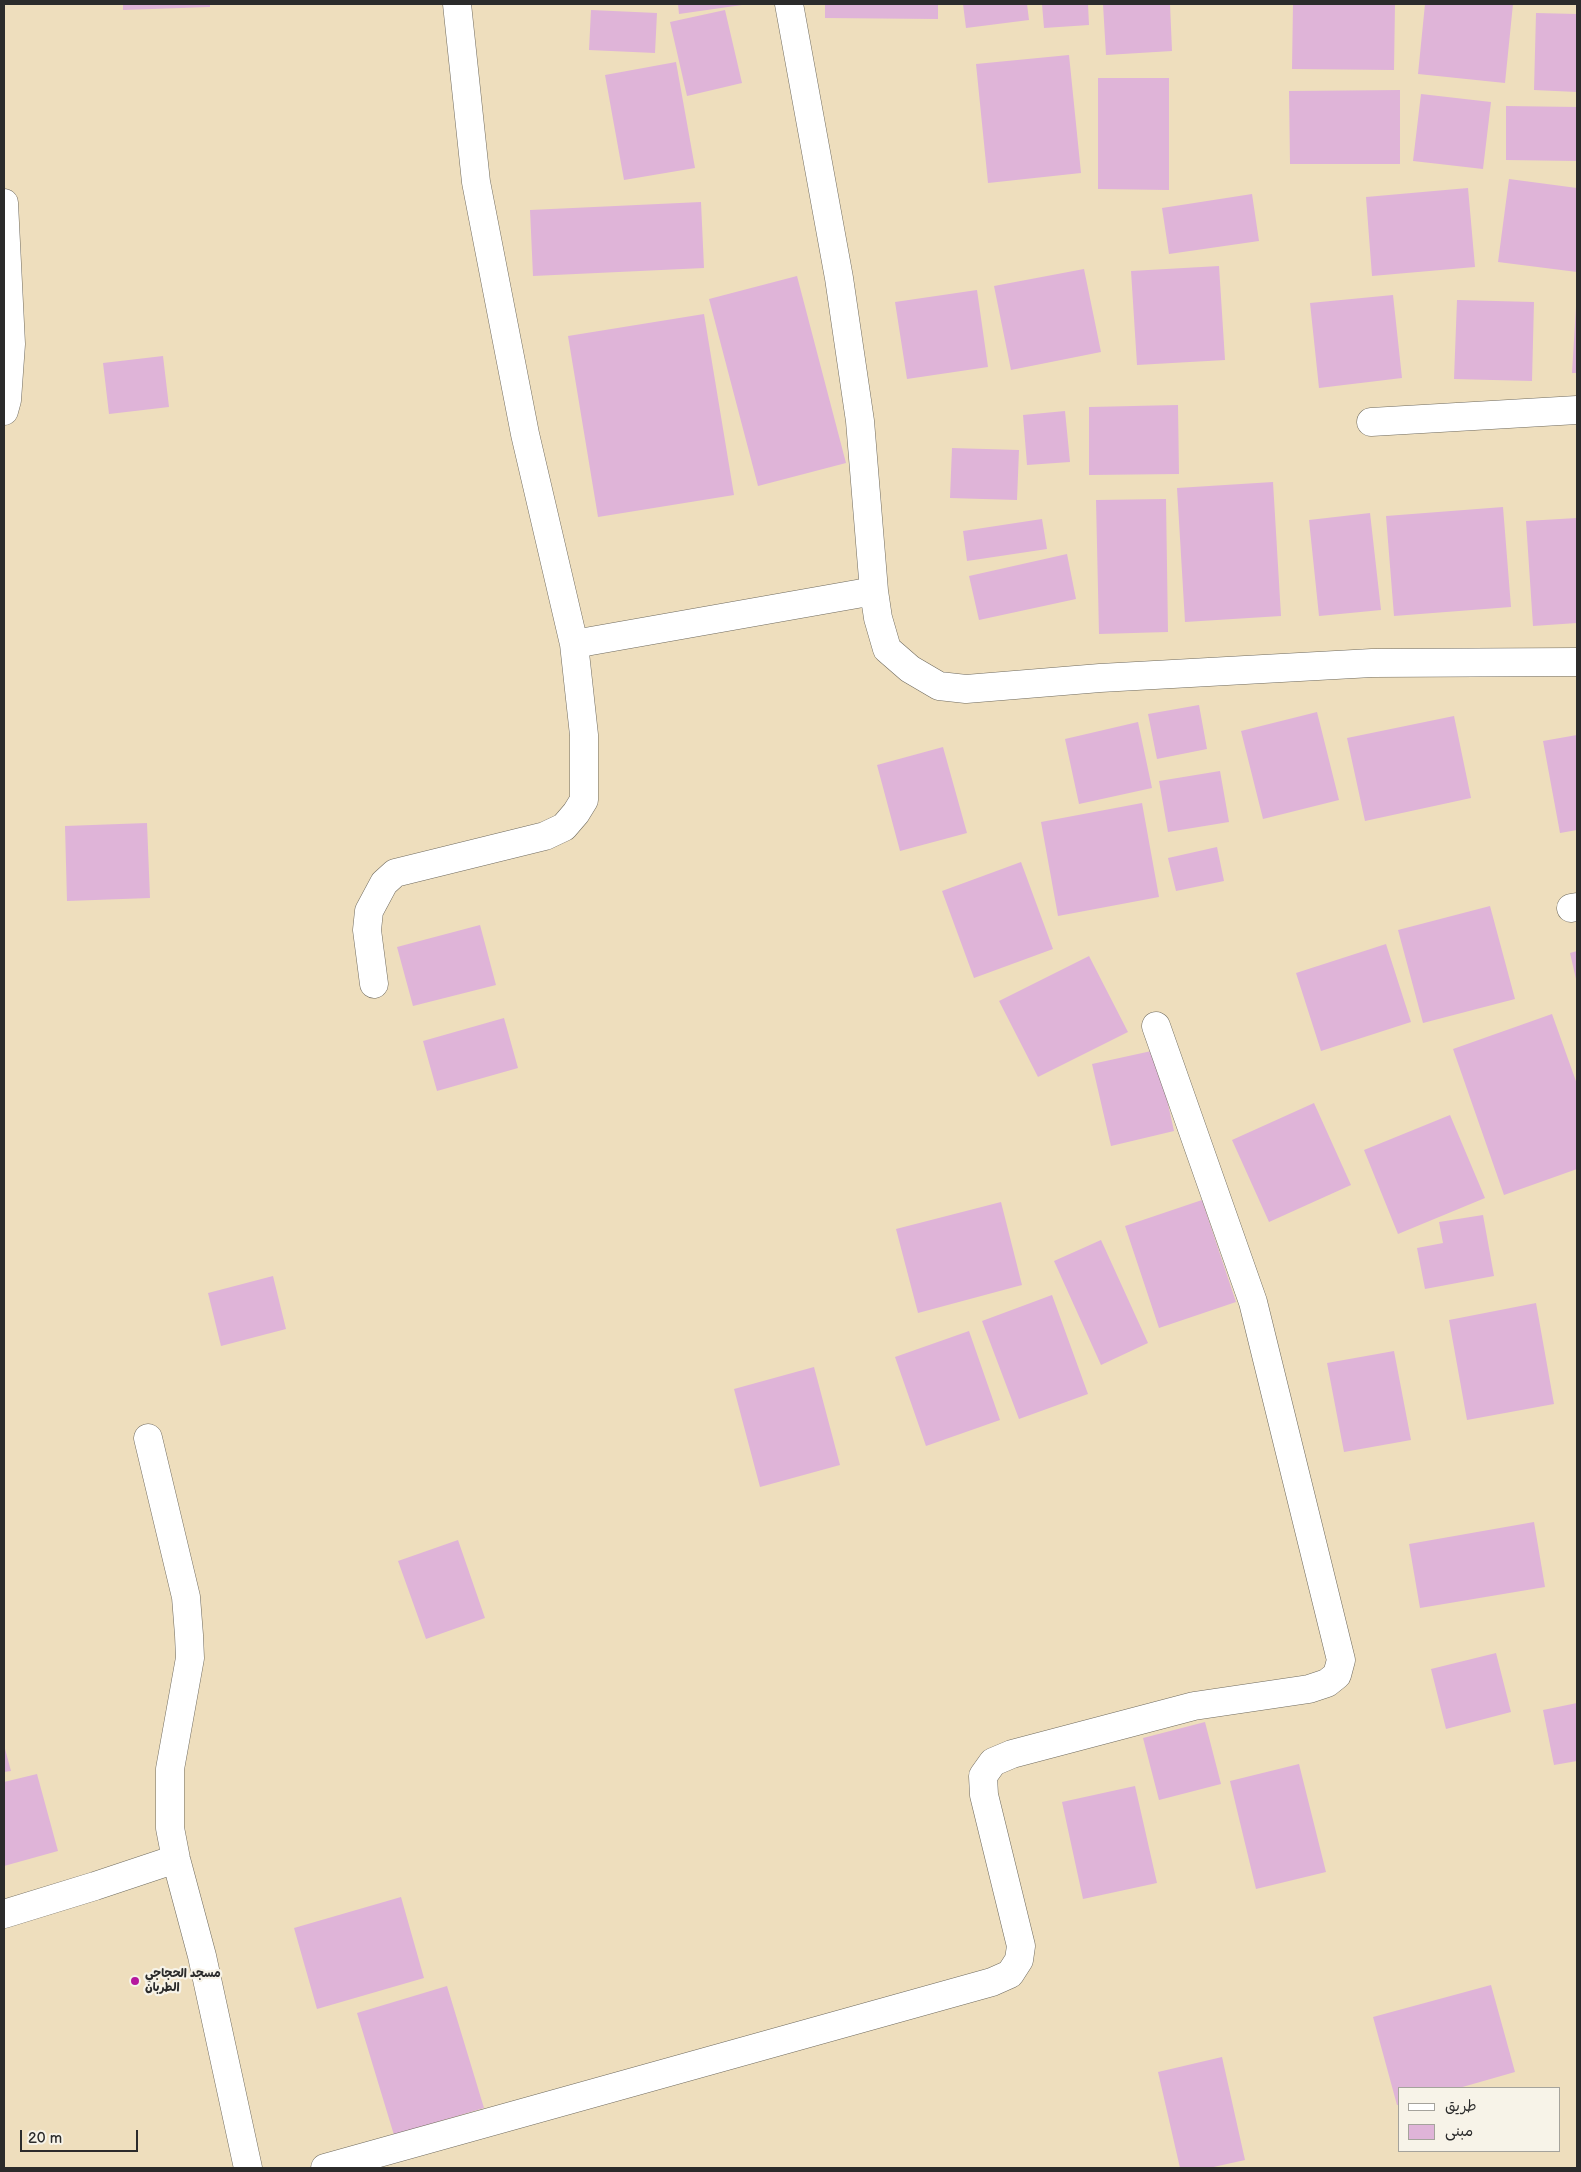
<!DOCTYPE html>
<meta charset="utf-8">
<style>
body{margin:0}
#map{position:relative;width:1581px;height:2172px;overflow:hidden;background:#eedebd;font-family:"Balsamiq Sans","Playpen Sans Arabic",sans-serif}
canvas{display:block}
.frame{position:absolute;inset:0;border:5px solid #2b2b2b;pointer-events:none}
.legend{position:absolute;left:1398px;top:2087px;width:162px;height:65px;box-sizing:border-box;background:#f7f3e8;border:1px solid #a5a39c;margin:0;padding:6px 9px;list-style:none;font-size:15px;color:#2b2b2b}
.legend li{display:flex;align-items:center;gap:10px;height:25px}
.legend b{width:25px;border:1px solid #a5a39c}
.scale{position:absolute;left:20px;top:2130px;width:118px;height:22px;box-sizing:border-box;border:2px solid #2b2b2b;border-top:0;padding-left:6px;font-size:15px;line-height:18px;white-space:nowrap;color:#2b2b2b;-webkit-text-stroke:4px #f7f3e8;paint-order:stroke}
</style>
<div id="map">
<canvas width="1581" height="2172"></canvas>
<div class="frame"></div>
<ul class="legend">
<li><b style="height:6px;background:#fff"></b>طريق</li>
<li><b style="height:14px;background:#dfb4d8"></b>مبنى</li>
</ul>
<div class="scale">20 m</div>
</div>
<script>
const ctx = document.querySelector('canvas').getContext('2d');
ctx.lineJoin = 'round';
function fillPath(path, color) {
  ctx.fillStyle = color;
  ctx.fill(path, 'evenodd');
}
function poly(rows) {
  const path = new Path2D();
  for (const r of rows) {
    path.moveTo(r[0], r[1]);
    for (let i = 2; i < r.length; i += 2) path.lineTo(r[i], r[i + 1]);
  }
  return path;
}
function strokePath(path, color, width, dash) {
  ctx.strokeStyle = color;
  ctx.lineWidth = width;
  ctx.lineCap = dash ? 'butt' : 'round';
  ctx.setLineDash(dash || []);
  ctx.stroke(path);
}
function drawText(font, color, halo, rows, align = 'center') {
  ctx.font = font + ' "Balsamiq Sans","Playpen Sans Arabic",sans-serif';
  ctx.lineWidth = 4.5;
  ctx.setLineDash([]);
  ctx.textBaseline = 'middle';
  ctx.strokeStyle = halo;
  ctx.fillStyle = color;
  for (const [text, x, y, turn = 0] of rows) {
    ctx.save();
    ctx.translate(x, y);
    ctx.rotate((+turn || 0) * Math.PI / 180);
    ctx.textAlign = isNaN(turn) ? turn : align;
    if (halo) ctx.strokeText(text, 0, 0);
    ctx.fillText(text, 0, 0);
    ctx.restore();
  }
}
fillPath(poly([
 [123,4,210,4,210,7,123,10],
 [678,4,742,4,742,5,679,14],
 [825,4,938,4,938,19,825,18],
 [963,4,1027,4,1029,20,966,28],
 [1042,4,1088,4,1089,25,1044,28],
 [1103,4,1170,4,1172,51,1106,55],
 [1293,4,1395,4,1394,70,1292,69],
 [1425,4,1513,4,1505,83,1418,74],
 [591,10,657,13,655,53,589,50],
 [725,10,742,83,687,96,670,22],
 [1536,13,1577,14,1577,92,1534,90],
 [1069,55,1081,173,988,183,976,64],
 [676,62,695,168,624,180,605,75],
 [1098,78,1169,78,1169,190,1098,189],
 [1400,90,1400,164,1290,164,1289,91],
 [1421,94,1491,102,1483,169,1413,161],
 [1506,106,1577,107,1577,161,1506,160],
 [1509,179,1577,188,1577,272,1498,262],
 [1468,188,1475,267,1372,276,1366,197],
 [1252,194,1259,241,1169,254,1162,208],
 [701,202,704,268,533,276,530,210],
 [1219,266,1225,360,1137,365,1131,271],
 [1084,269,1101,352,1011,370,994,286],
 [797,276,846,463,758,486,709,299],
 [977,290,988,367,907,379,895,302],
 [1393,295,1402,378,1319,388,1310,303],
 [1457,300,1534,302,1532,381,1454,379],
 [1576,307,1577,307,1577,373,1572,373],
 [704,314,734,495,598,517,568,336],
 [163,356,169,407,109,414,103,363],
 [1178,405,1179,474,1089,475,1089,407],
 [1065,411,1070,462,1027,465,1023,415],
 [952,448,1019,450,1017,500,950,498],
 [1273,482,1281,616,1185,622,1177,488],
 [1166,499,1168,632,1099,634,1096,500],
 [1503,507,1511,607,1394,616,1386,516],
 [1370,513,1381,610,1319,616,1309,520],
 [1577,518,1577,623,1533,626,1526,521],
 [1042,519,1047,549,967,561,963,531],
 [1067,554,1076,599,979,620,969,576],
 [1199,705,1207,749,1157,759,1148,714],
 [1317,712,1339,800,1263,819,1241,731],
 [1454,716,1471,798,1365,821,1347,738],
 [1138,722,1152,788,1079,804,1065,739],
 [1577,735,1577,830,1560,833,1543,741],
 [943,747,967,833,900,851,877,765],
 [1220,771,1229,822,1168,832,1159,781],
 [1142,803,1159,897,1058,916,1041,822],
 [147,823,150,898,67,901,65,826],
 [1217,847,1224,881,1176,891,1168,858],
 [1021,862,1053,949,974,978,942,891],
 [1490,906,1515,999,1423,1023,1398,930],
 [480,925,496,985,413,1006,397,947],
 [1386,944,1411,1022,1321,1051,1296,973],
 [1577,951,1577,979,1576,979,1570,953],
 [1089,956,1128,1032,1038,1077,999,1001],
 [1552,1014,1577,1084,1577,1169,1504,1195,1453,1049],
 [504,1018,518,1068,437,1091,423,1041],
 [1156,1050,1174,1131,1111,1146,1092,1064],
 [1314,1103,1351,1185,1269,1222,1232,1140],
 [1450,1115,1485,1198,1398,1234,1364,1150],
 [1202,1200,1236,1302,1159,1328,1125,1226],
 [1001,1202,1022,1285,918,1313,896,1229],
 [1483,1215,1494,1276,1425,1289,1417,1248,1443,1243,1439,1222],
 [1101,1240,1148,1343,1101,1365,1054,1261],
 [273,1276,286,1329,221,1346,208,1293],
 [1052,1295,1088,1394,1019,1419,982,1321],
 [1536,1303,1554,1404,1467,1420,1449,1320],
 [969,1331,1000,1420,926,1446,895,1357],
 [1394,1351,1411,1440,1344,1452,1327,1363],
 [814,1367,840,1465,760,1487,734,1389],
 [1534,1522,1545,1587,1420,1608,1409,1544],
 [458,1540,485,1618,426,1639,398,1561],
 [1496,1653,1511,1712,1446,1729,1431,1669],
 [1577,1703,1577,1761,1554,1765,1543,1710],
 [1205,1722,1221,1784,1159,1800,1143,1738],
 [4,1745,11,1771,4,1772],
 [1299,1764,1326,1872,1256,1889,1230,1781],
 [37,1774,58,1851,4,1866,4,1782],
 [1135,1786,1157,1883,1083,1899,1062,1802],
 [401,1897,424,1978,317,2009,294,1928],
 [1491,1985,1515,2072,1459,2088,1400,2088,1400,2105,1397,2105,1373,2017],
 [447,1986,484,2108,394,2135,357,2013],
 [1222,2057,1245,2160,1209,2168,1180,2168,1158,2072]
]), '#dfb4d8');
const street = poly([
 [789,4,839,278,860,421,874,591,878,618,887,649,910,669,939,686,966,689,1100,678,1372,663,1577,662],
 [4,203,11,344,7,400,4,411],
 [1371,422,1577,410],
 [574,644,874,591],
 [1571,908,1577,907],
 [374,984,367,930,369,911,384,883,395,873,545,836,564,827,576,813,584,800,584,735,574,644,525,434,476,182,457,4],
 [148,1438,186,1597,189,1635,190,1658,170,1769,170,1828,176,1859,202,1956,248,2168],
 [4,1914,95,1886,176,1859],
 [325,2168,992,1982,1010,1974,1019,1960,1021,1946,984,1795,983,1776,993,1762,1012,1754,1194,1706,1309,1689,1327,1683,1337,1675,1341,1660,1253,1302,1156,1026]
]);
strokePath(street, '#6f6a5e', 29);
strokePath(street, '#fff', 28);
for (const [x, y, r, color] of [
 [135,1981,5,"#b5179e"]
]) {
  const dot = new Path2D();
  dot.arc(x, y, r, 0, 2 * Math.PI);
  ctx.fillStyle = color;
  ctx.fill(dot);
  strokePath(dot, '#f7f3e8', 2);
}
drawText('bold 12px', '#2b2b2b', '#f7f3e8', [
 ["مسجد الحجاجي",145,1974],
 ["الطربان",145,1988]
], 'left');
</script>
